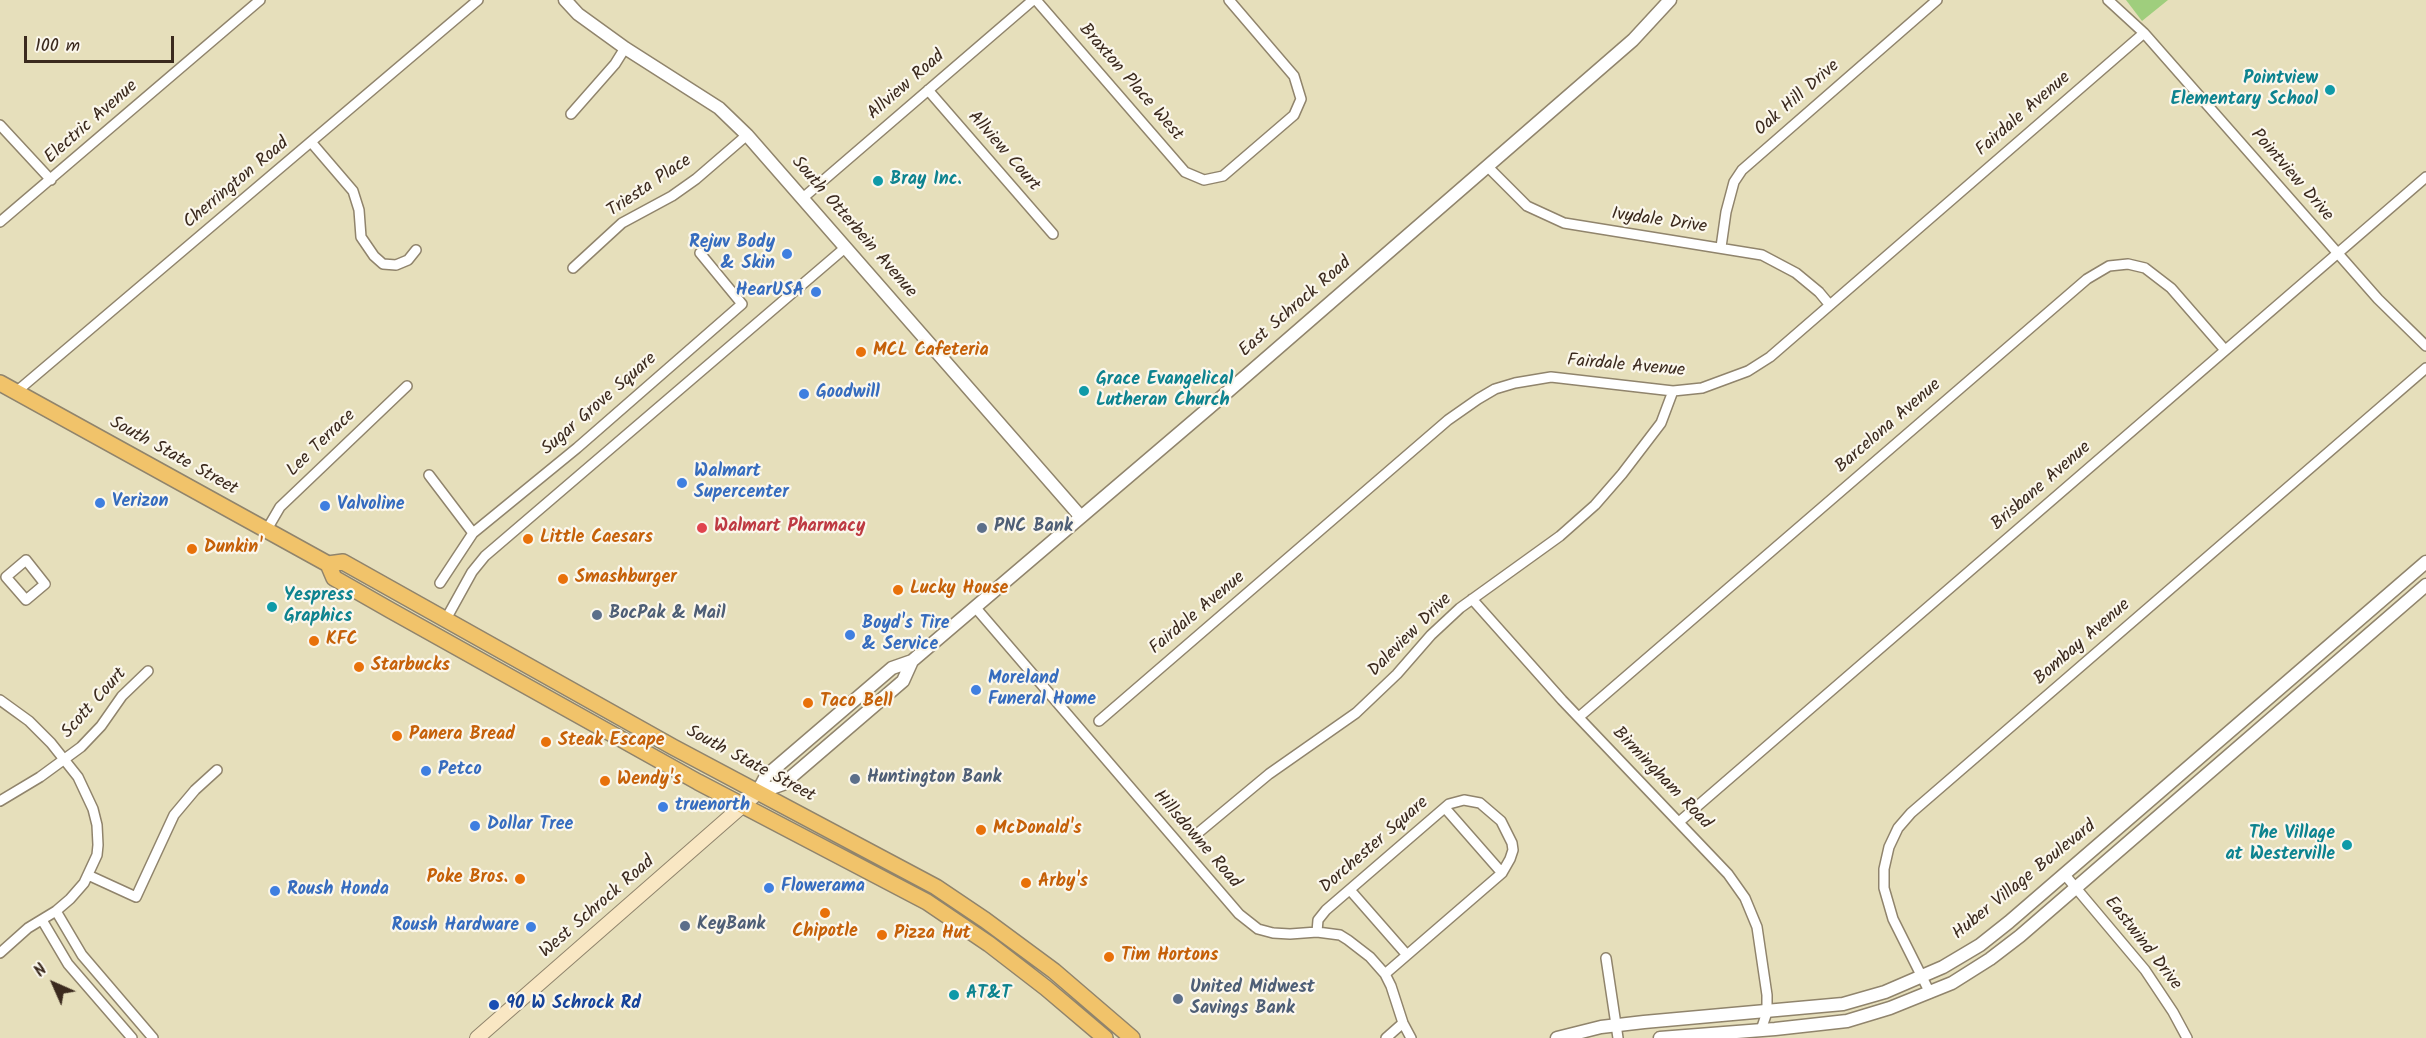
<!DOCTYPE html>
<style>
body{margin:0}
#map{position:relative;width:2426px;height:1038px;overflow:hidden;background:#e6dfbb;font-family:Kalam,sans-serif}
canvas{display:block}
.north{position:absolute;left:24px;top:954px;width:60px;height:60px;-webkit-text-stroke:4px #fbf7ec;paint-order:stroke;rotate:315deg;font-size:16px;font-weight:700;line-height:24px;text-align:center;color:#3b2a1e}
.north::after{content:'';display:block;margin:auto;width:21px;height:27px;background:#3b2a1e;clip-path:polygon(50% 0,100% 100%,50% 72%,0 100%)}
.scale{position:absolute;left:24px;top:36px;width:150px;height:27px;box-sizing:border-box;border:3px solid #3b2a1e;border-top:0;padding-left:8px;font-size:18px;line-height:21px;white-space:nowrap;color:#3b2a1e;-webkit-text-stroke:4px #fbf7ec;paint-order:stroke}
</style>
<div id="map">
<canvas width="2426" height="1038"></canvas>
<div class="north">N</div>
<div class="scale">100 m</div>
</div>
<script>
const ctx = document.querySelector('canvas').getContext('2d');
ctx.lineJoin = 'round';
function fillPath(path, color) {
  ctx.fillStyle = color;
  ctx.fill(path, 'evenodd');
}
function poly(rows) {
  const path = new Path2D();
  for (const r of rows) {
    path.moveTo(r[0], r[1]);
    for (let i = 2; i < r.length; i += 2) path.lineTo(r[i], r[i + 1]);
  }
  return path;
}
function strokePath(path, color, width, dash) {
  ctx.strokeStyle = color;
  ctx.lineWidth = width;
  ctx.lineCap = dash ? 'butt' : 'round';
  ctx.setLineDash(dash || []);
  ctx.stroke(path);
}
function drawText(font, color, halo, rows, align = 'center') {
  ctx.font = font + ' Kalam,sans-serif';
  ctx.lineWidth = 4.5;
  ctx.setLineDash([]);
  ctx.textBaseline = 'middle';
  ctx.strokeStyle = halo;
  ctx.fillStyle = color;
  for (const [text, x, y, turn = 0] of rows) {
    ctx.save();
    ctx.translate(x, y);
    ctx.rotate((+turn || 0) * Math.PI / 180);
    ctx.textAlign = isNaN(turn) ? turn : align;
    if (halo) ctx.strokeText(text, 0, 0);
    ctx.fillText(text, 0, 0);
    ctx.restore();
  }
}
fillPath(poly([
 [2126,0,2168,0,2142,21]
]), '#9fce7d');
const minor = poly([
 [1036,0,1185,172,1204,180,1223,176,1294,115,1301,99,1294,76,1229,0],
 [2108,0,2144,33,2378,299,2426,346],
 [928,90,1053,234],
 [571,114,615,64,625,48],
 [0,125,51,180],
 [311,142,353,191,359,210,361,237,374,256,383,264,396,265,408,260,416,250],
 [1487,166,1527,206,1564,223,1762,255,1796,273,1819,292,1829,304],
 [804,197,1033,0],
 [0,222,260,0],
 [1721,247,1726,212,1734,182,1742,170,1937,0],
 [573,268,622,223,672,196,696,179,747,135],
 [16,392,478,0],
 [429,475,473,533],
 [266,531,280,507,407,386],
 [26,560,45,584,26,600,6,577,26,560],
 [440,583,473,533,577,448,742,304,700,253],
 [1472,599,1562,700,1728,874,1745,898,1757,927,1767,995,1767,1012,1761,1030],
 [975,607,1239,914,1258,929,1273,933,1290,934,1317,932,1340,935,1348,940,1370,957,1385,974,1391,986,1403,1023,1411,1038],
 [446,619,472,572,485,556,846,247],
 [0,700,29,721,51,743,78,777,93,809,97,825,98,845,97,855,84,883,70,899,56,911,28,928,0,953],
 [1579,717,2087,279,2109,266,2128,264,2145,268,2171,288,2225,350],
 [1099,721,1448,420,1478,399,1495,389,1515,383,1551,377,1673,391,1702,388,1748,371,1770,357,2144,33],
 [0,801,40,777,81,747,101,726,122,696,148,671],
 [1445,808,1502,873],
 [1679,822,2426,177],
 [1198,833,1269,774,1356,713,1397,674,1431,635,1460,608,1560,536,1595,505,1622,474,1661,423,1673,391],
 [88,875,136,897,174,815,195,790,217,770],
 [2065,875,2145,970,2173,1012,2187,1038],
 [1350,890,1407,955],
 [56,911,82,955,153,1038],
 [42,920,68,964,132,1038],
 [1317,932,1318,920,1326,910,1449,804,1464,800,1480,803,1501,821,1512,843,1513,850,1510,859,1502,873,1385,974],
 [1606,958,1618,1038],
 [1930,993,1893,919,1884,888,1884,869,1889,847,1898,828,1911,813,2426,368],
 [1386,1038,1403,1023]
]);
const tertiary = poly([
 [565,0,578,14,625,48,719,108,747,135,1081,517],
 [757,793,766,776,892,668,912,661,1210,407,1633,40,1670,0],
 [757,793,783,784,903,681,912,661],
 [1557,1038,1601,1027,1644,1022,1843,1004,1885,992,1943,967,1980,945,2009,922,2426,562],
 [1660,1038,1775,1029,1847,1021,1890,1008,1952,983,1990,959,2020,936,2426,585]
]);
const secondary = poly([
 [477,1038,757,793]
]);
const primary = poly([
 [0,383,328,564,343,562,673,747,936,887,985,920,1054,971,1132,1038],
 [328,564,334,578,390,610,698,782,927,902,989,944,1046,988,1105,1038]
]);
strokePath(minor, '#90846c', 12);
strokePath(tertiary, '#90846c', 15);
strokePath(secondary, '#90846c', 16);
strokePath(primary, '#90846c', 18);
strokePath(minor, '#fff', 9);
strokePath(tertiary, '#fff', 12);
strokePath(secondary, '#f9e7c3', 14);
strokePath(primary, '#f1c36a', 15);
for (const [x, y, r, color] of [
 [2330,90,6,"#0f9aa8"],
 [878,181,6,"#0f9aa8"],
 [787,254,6,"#3f7fe0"],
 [816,292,6,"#3f7fe0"],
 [861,352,6,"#e8710a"],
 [1084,391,6,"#0f9aa8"],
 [804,394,6,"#3f7fe0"],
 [682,483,6,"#3f7fe0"],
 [100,503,6,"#3f7fe0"],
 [325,506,6,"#3f7fe0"],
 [702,528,6,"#e0444e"],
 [982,528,6,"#5c6f8a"],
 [528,539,6,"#e8710a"],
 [192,549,6,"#e8710a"],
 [563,579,6,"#e8710a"],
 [898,590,6,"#e8710a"],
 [272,607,6,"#0f9aa8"],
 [597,615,6,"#5c6f8a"],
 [850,635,6,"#3f7fe0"],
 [314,641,6,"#e8710a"],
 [359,667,6,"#e8710a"],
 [976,690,6,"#3f7fe0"],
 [808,703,6,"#e8710a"],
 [397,736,6,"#e8710a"],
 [546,742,6,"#e8710a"],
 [426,771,6,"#3f7fe0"],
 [855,779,6,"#5c6f8a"],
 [605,781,6,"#e8710a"],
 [663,807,6,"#3f7fe0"],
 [475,826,6,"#3f7fe0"],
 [981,830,6,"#e8710a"],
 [2347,845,6,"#0f9aa8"],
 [520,879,6,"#e8710a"],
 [1026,883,6,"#e8710a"],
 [769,888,6,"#3f7fe0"],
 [275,891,6,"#3f7fe0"],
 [825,913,6,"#e8710a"],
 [685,926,6,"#5c6f8a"],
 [531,927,6,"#3f7fe0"],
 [882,935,6,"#e8710a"],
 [1109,957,6,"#e8710a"],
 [954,995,6,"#0f9aa8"],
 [1178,999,6,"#5c6f8a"],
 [494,1005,6,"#1a4fb4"]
]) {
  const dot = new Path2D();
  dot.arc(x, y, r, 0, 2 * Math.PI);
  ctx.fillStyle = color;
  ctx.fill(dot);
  strokePath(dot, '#fbf7ec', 2);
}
drawText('bold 18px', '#0d838f', '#fbf7ec', [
 ["Pointview",2318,80,"right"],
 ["Elementary School",2318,101,"right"],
 ["Bray Inc.",890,181],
 ["Grace Evangelical",1096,381],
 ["Lutheran Church",1096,402],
 ["Yespress",284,597],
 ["Graphics",284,618],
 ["The Village",2335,835,"right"],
 ["at Westerville",2335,856,"right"],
 ["AT&T",966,995]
], 'left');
drawText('18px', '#3b2a1e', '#fbf7ec', [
 ["Braxton Place West",1130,83,49],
 ["Allview Road",907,86,-41],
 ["Oak Hill Drive",1798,99,-41],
 ["Fairdale Avenue",2024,115,-41],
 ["Electric Avenue",92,123,-41],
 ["Allview Court",1003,152,49],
 ["Pointview Drive",2291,176,49],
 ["Cherrington Road",237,184,-40],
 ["Triesta Place",650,187,-34],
 ["Ivydale Drive",1659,222,8],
 ["South Otterbein Avenue",853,228,49],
 ["East Schrock Road",1296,308,-41],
 ["Fairdale Avenue",1626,367,5],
 ["Sugar Grove Square",600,405,-41],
 ["Barcelona Avenue",1889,427,-41],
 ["Lee Terrace",322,444,-44],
 ["South State Street",173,457,29],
 ["Brisbane Avenue",2042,487,-41],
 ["Fairdale Avenue",1198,614,-40],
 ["Daleview Drive",1411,636,-45],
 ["Bombay Avenue",2083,643,-41],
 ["Scott Court",95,704,-48],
 ["South State Street",750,765,28],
 ["Birmingham Road",1661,779,46],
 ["Hillsdowne Road",1196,840,49],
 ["Dorchester Square",1375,846,-41],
 ["Huber Village Boulevard",2025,881,-39],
 ["West Schrock Road",598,908,-41],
 ["Eastwind Drive",2142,944,52]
]);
drawText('bold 18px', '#366cbe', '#fbf7ec', [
 ["Rejuv Body",775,244,"right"],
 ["& Skin",775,265,"right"],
 ["HearUSA",804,292,"right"],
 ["Goodwill",816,394],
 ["Walmart",694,473],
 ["Supercenter",694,494],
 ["Verizon",112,503],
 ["Valvoline",337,506],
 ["Boyd's Tire",862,625],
 ["& Service",862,646],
 ["Moreland",988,680],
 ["Funeral Home",988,701],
 ["Petco",438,771],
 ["truenorth",675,807],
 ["Dollar Tree",487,826],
 ["Flowerama",781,888],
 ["Roush Honda",287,891],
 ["Roush Hardware",519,927,"right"]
], 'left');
drawText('bold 18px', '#c56008', '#fbf7ec', [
 ["MCL Cafeteria",873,352],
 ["Little Caesars",540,539],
 ["Dunkin'",204,549],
 ["Smashburger",575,579],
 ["Lucky House",910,590],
 ["KFC",326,641],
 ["Starbucks",371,667],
 ["Taco Bell",820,703],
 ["Panera Bread",409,736],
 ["Steak Escape",558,742],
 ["Wendy's",617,781],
 ["McDonald's",993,830],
 ["Poke Bros.",508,879,"right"],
 ["Arby's",1038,883],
 ["Chipotle",825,933,"center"],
 ["Pizza Hut",894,935],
 ["Tim Hortons",1121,957]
], 'left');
drawText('bold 18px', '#be3a42', '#fbf7ec', [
 ["Walmart Pharmacy",714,528]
], 'left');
drawText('bold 18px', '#4e5e75', '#fbf7ec', [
 ["PNC Bank",994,528],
 ["BocPak & Mail",609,615],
 ["Huntington Bank",867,779],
 ["KeyBank",697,926],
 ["United Midwest",1190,989],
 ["Savings Bank",1190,1010]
], 'left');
drawText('bold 18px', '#164399', '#fbf7ec', [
 ["90 W Schrock Rd",506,1005]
], 'left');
</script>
